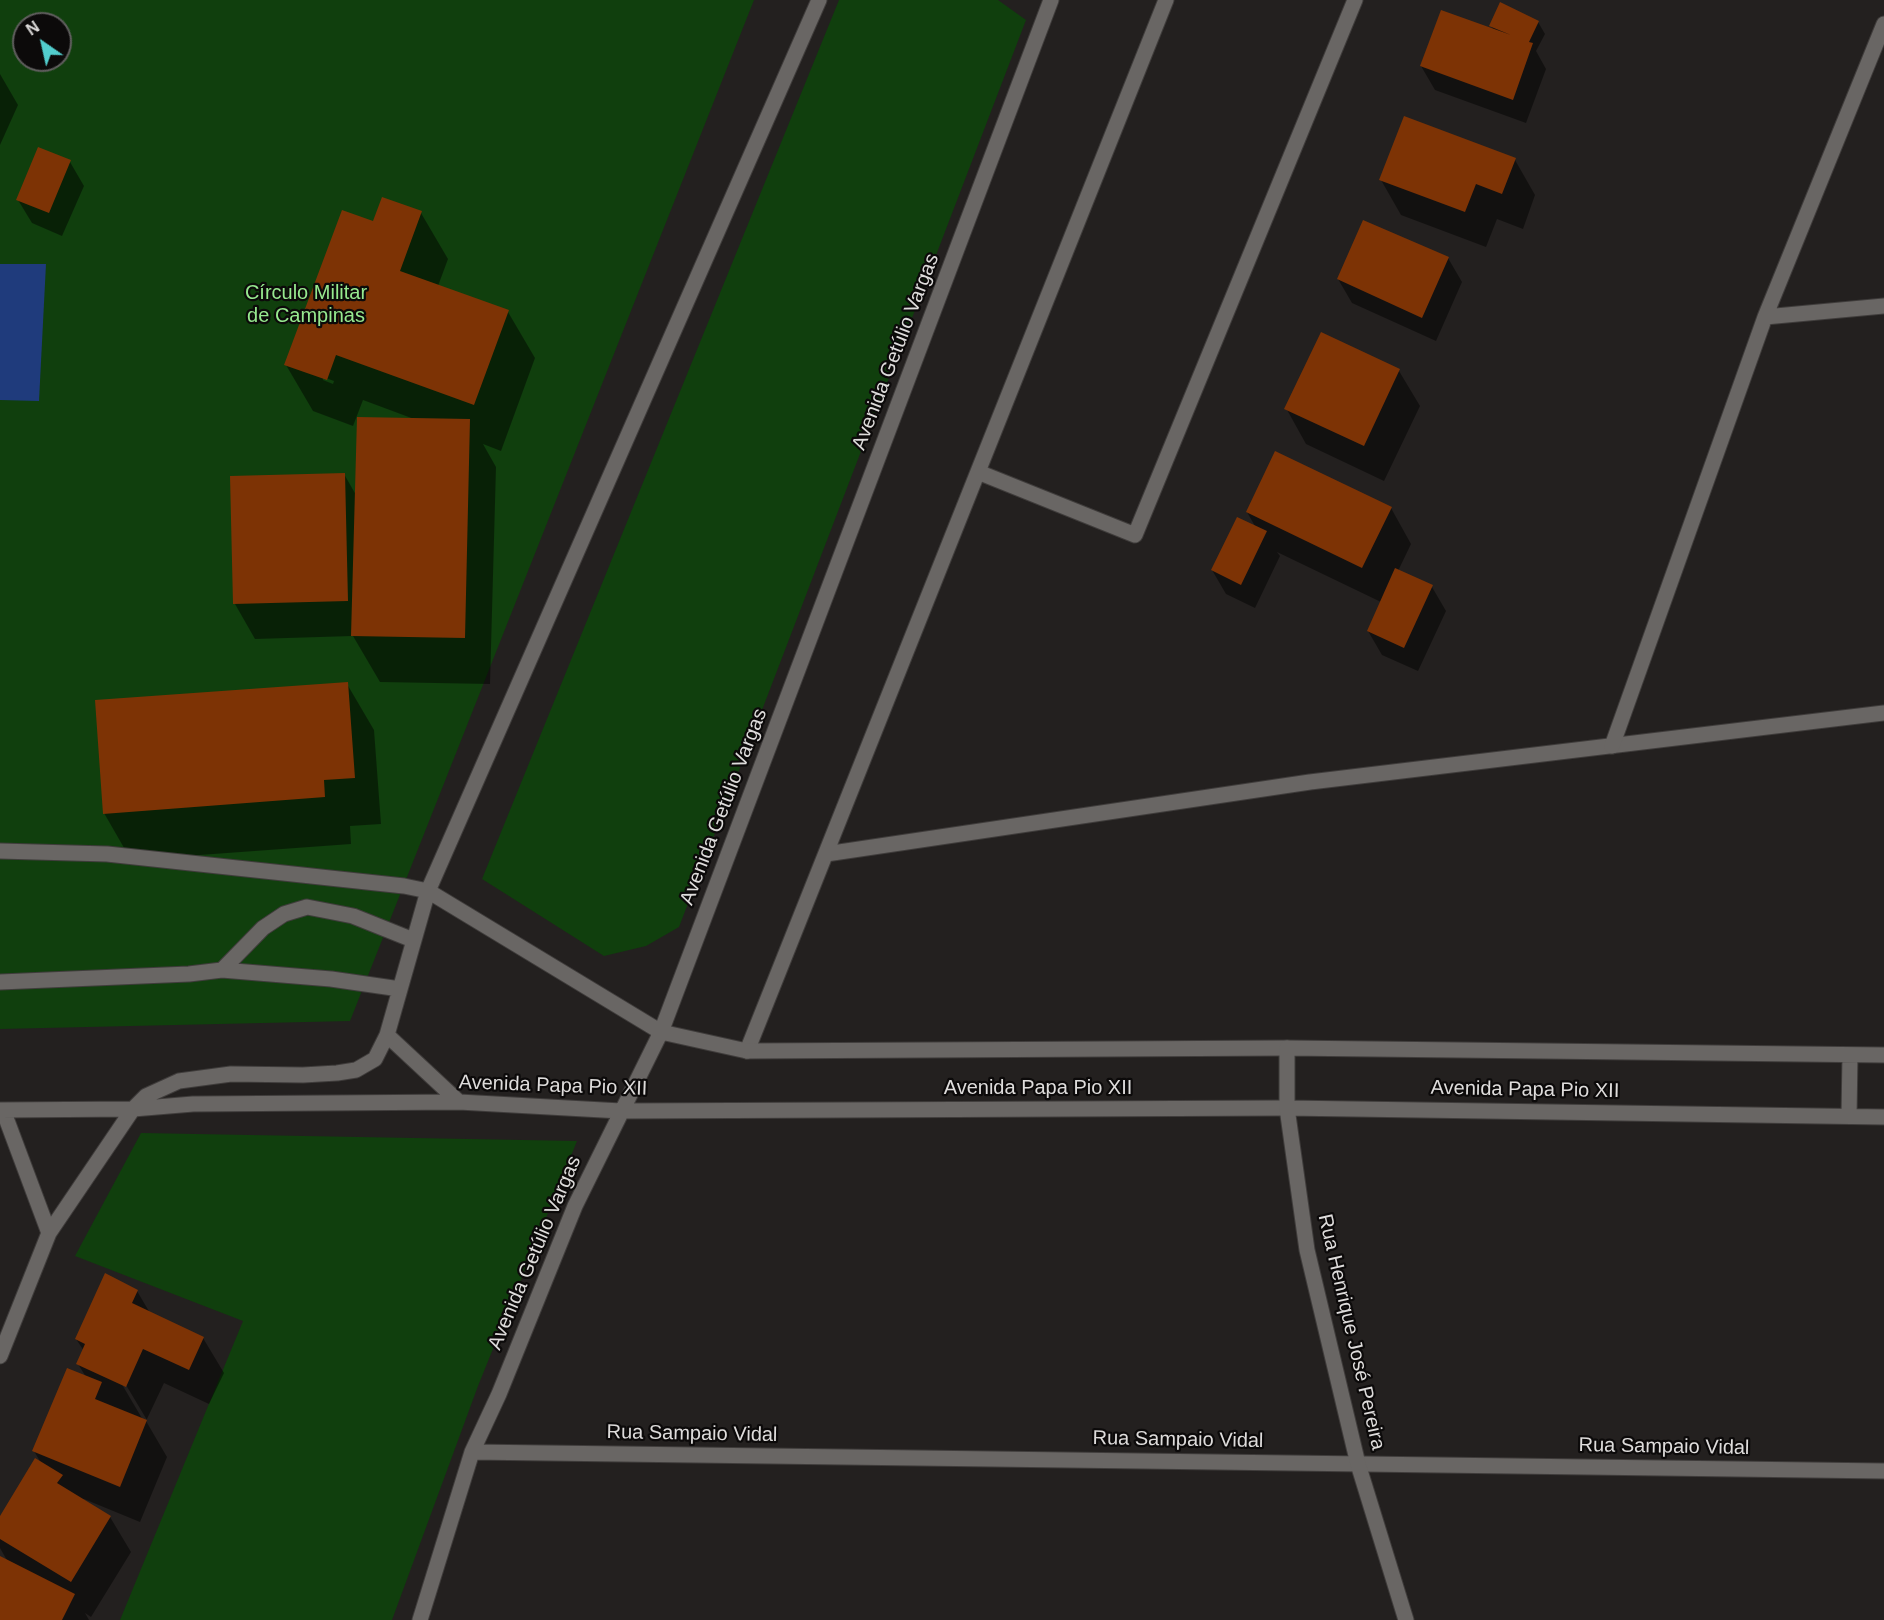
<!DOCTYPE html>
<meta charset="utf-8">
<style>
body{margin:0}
#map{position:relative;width:1884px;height:1620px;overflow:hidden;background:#23201f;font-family:Helvetica,sans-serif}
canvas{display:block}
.north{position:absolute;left:12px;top:12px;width:60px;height:60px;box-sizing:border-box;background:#0c0a0a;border:2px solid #605e5e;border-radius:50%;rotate:326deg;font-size:16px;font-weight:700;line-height:24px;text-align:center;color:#dedcdb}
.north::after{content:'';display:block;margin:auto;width:21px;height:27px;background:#52cdcd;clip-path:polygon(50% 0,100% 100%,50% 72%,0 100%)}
</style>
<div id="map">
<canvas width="1884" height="1620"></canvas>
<div class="north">N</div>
</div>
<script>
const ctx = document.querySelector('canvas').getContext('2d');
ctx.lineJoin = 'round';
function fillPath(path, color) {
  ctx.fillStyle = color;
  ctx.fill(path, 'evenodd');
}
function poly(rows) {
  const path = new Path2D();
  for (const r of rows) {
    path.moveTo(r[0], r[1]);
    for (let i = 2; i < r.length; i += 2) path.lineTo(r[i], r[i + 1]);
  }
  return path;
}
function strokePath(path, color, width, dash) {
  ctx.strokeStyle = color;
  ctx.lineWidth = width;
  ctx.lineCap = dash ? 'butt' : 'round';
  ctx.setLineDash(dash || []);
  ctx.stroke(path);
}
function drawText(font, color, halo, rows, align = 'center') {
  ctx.font = font + ' Helvetica,sans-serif';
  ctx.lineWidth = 4.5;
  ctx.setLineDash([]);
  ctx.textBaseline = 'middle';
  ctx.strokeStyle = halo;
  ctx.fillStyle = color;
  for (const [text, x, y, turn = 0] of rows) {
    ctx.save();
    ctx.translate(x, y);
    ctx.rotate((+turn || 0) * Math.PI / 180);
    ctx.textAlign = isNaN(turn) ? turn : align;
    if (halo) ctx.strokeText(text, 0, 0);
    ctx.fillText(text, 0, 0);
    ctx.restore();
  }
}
fillPath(poly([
 [0,0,754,0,350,1021,0,1029],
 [24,24,60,24,60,60,24,60],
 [839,0,998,0,1026,20,679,927,646,946,604,956,482,879],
 [141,1133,577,1141,478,1386,392,1620,120,1620,243,1321,75,1256]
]), '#103f0d');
fillPath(poly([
 [0,264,46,264,39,401,0,400]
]), '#1f3b7c');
fillPath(poly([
 [1538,22,1545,34,1536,51,1546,69,1526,123,1435,90,1421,66,1494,31,1491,26],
 [0,74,18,105,0,145],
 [1515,160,1535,195,1523,229,1497,219,1486,247,1401,215,1381,180],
 [70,162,84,186,62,236,32,223,18,200],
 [421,213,448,259,438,286,508,312,535,358,501,451,483,444,496,467,490,684,380,682,353,636,255,639,235,604,344,474,356,495,414,419,363,400,353,426,313,411,286,365,374,223],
 [323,377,334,381,333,384,323,380],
 [1448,258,1462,282,1436,341,1352,303,1338,279],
 [1399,371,1420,406,1384,481,1306,444,1286,408],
 [1391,508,1411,544,1398,571,1432,587,1446,611,1418,671,1382,655,1368,631,1381,602,1277,552,1280,556,1255,608,1226,594,1212,570,1256,528,1247,512],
 [347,684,374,730,381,824,350,826,351,844,131,860,104,813],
 [137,1291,150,1313,203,1338,224,1373,209,1404,164,1383,146,1421,167,1457,140,1522,84,1499,83,1500,110,1517,131,1552,91,1617,85,1613,89,1620,0,1620,0,1558,8,1562,0,1548,0,1519,41,1463,34,1451,86,1377,78,1364,84,1351,76,1339],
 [123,1380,147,1420,143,1420,120,1381]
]), '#0007');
fillPath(poly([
 [1500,2,1539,21,1529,42,1533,43,1513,100,1420,66,1441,10,1511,35,1489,26],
 [1404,116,1516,158,1502,194,1476,184,1465,212,1379,180],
 [38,147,71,160,49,213,16,200],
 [382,197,422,211,400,271,509,310,474,405,336,355,327,380,284,365,342,210,373,221],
 [1363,220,1449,257,1422,318,1337,279],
 [1321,332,1400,369,1364,446,1284,409],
 [357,417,470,419,465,638,351,636],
 [1275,451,1392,507,1362,568,1246,512],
 [345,473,348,601,233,604,230,476],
 [1237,517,1267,531,1241,585,1211,570],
 [1395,568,1433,585,1404,648,1367,631],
 [348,682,355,778,324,780,325,797,103,814,95,700],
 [105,1273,138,1290,132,1303,204,1337,189,1370,143,1349,126,1387,76,1364,85,1344,75,1339],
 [67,1368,102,1382,95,1399,147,1420,120,1487,32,1451],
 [35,1458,63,1475,57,1483,111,1516,71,1582,0,1539,0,1516],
 [0,1556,75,1594,62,1620,0,1620]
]), '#7d3305');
const service = poly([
 [978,472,1135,535,1355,0],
 [826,854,1310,782,1884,713],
 [747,1051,1166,0]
]);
const minor = poly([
 [1765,317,1884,306],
 [1612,746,1765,317,1884,24],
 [0,851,107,854,404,886,428,891,661,1032,747,1051,1287,1048],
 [222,970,263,928,284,914,307,907,353,916,413,940],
 [0,982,189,974,222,970,331,979,400,989],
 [387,1035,459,1102],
 [0,1110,133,1109,193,1104,459,1102,621,1111,1287,1108],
 [3,1110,49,1233],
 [0,1356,49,1233,133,1109,146,1096,179,1081,231,1074,303,1075,337,1073,356,1070,375,1059,387,1035,428,891,819,0],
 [472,1452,1884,1471],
 [420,1620,472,1452,499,1394,575,1206,661,1032,1051,0]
]);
const tertiary = poly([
 [1287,1108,1884,1117],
 [1849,1116,1850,1055],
 [1406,1620,1358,1464,1307,1250,1287,1108,1287,1048,1884,1055]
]);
strokePath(service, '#3f3c3b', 17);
strokePath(minor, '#3f3c3b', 17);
strokePath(tertiary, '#3f3c3b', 17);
strokePath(service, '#696664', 15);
strokePath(minor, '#696664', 15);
strokePath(tertiary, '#696664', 15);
drawText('20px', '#97e98f', '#0c0a0a', [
 ["Círculo Militar",306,293],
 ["de Campinas",306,316]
]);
drawText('20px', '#dedcdb', '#0c0a0a', [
 ["Avenida Getúlio Vargas",896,352,-69],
 ["Avenida Getúlio Vargas",724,807,-69],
 ["Avenida Papa Pio XII",553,1086,2],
 ["Avenida Papa Pio XII",1038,1088],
 ["Avenida Papa Pio XII",1525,1090,1],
 ["Avenida Getúlio Vargas",535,1253,-67],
 ["Rua Henrique José Pereira",1351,1332,77],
 ["Rua Sampaio Vidal",692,1434,1],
 ["Rua Sampaio Vidal",1178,1440,1],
 ["Rua Sampaio Vidal",1664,1447,1]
]);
</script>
